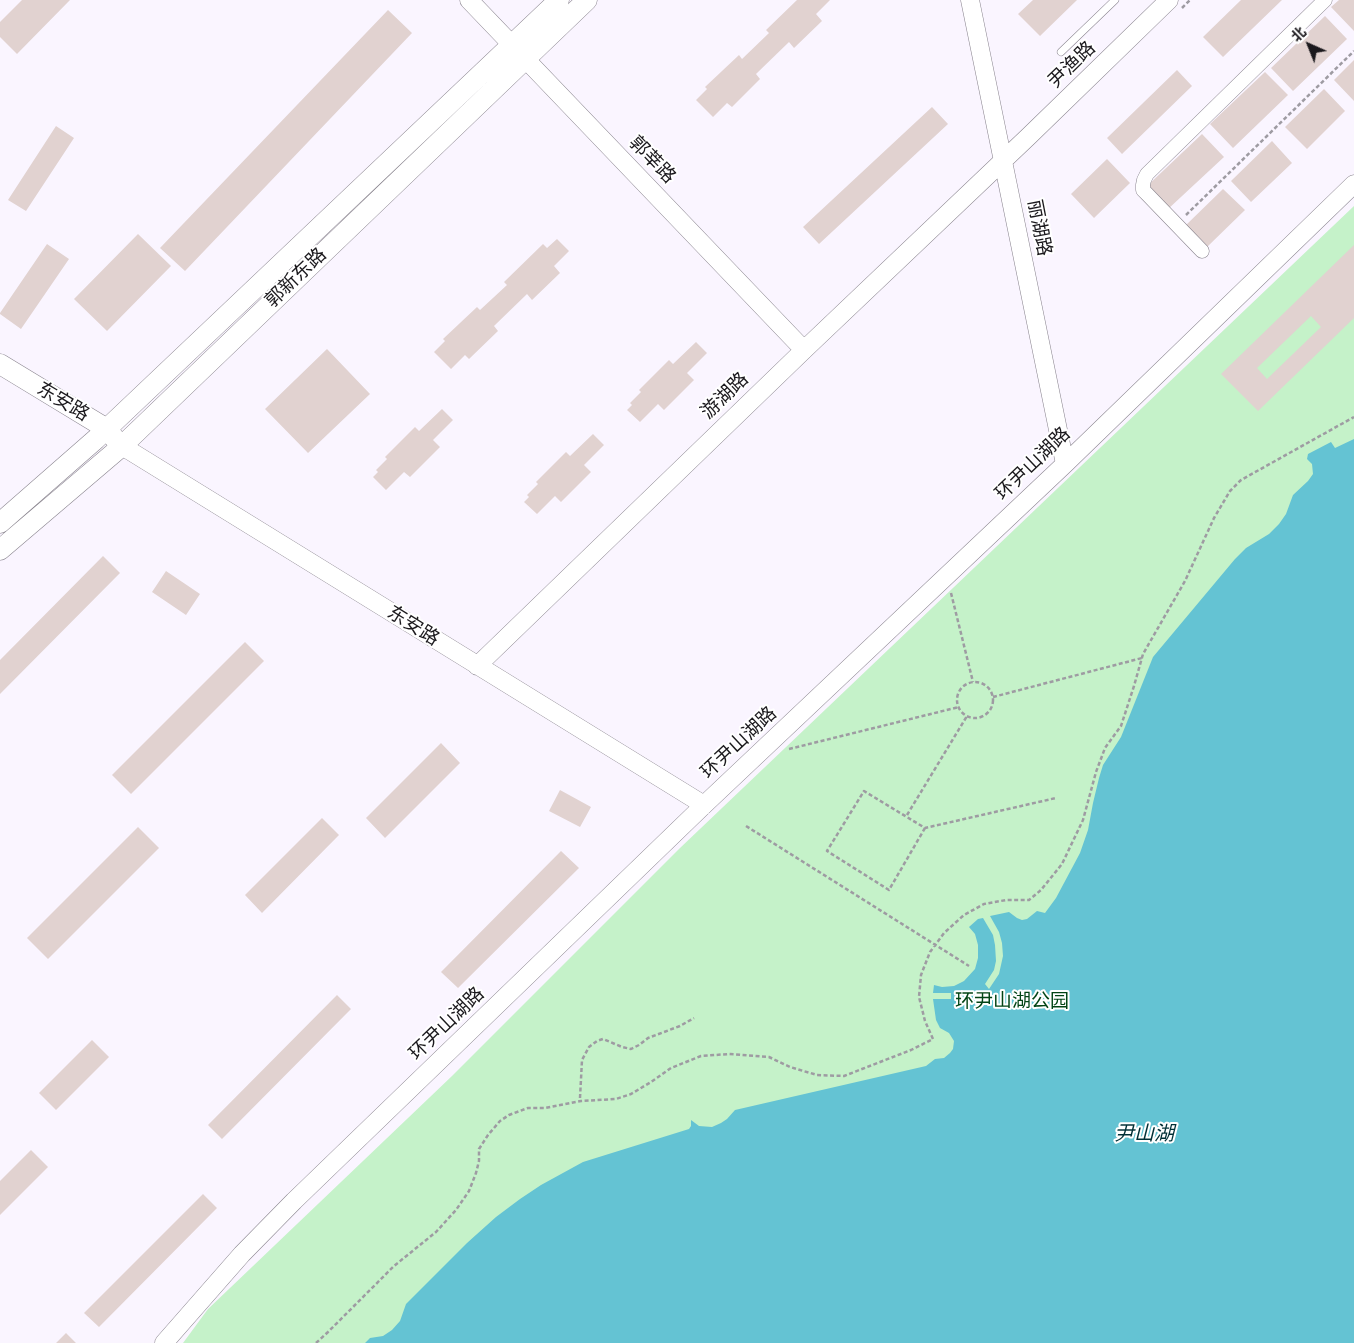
<!DOCTYPE html>
<meta charset="utf-8">
<style>
body{margin:0}
#map{position:relative;width:1354px;height:1343px;overflow:hidden;background:#faf5ff;font-family:"PT Sans Narrow","Noto Sans SC",sans-serif}
canvas{display:block}
.north{position:absolute;left:1284px;top:20px;width:50px;height:50px;-webkit-text-stroke:4px #fff;paint-order:stroke;rotate:316deg;font-size:14px;font-weight:700;line-height:20px;text-align:center;color:#1b191d}
.north::after{content:'';display:block;margin:auto;width:18px;height:22px;background:#1b191d;clip-path:polygon(50% 0,100% 100%,50% 72%,0 100%)}
</style>
<div id="map">
<canvas width="1354" height="1343"></canvas>
<div class="north">北</div>
</div>
<script>
const ctx = document.querySelector('canvas').getContext('2d');
ctx.lineJoin = 'round';
function fillPath(path, color) {
  ctx.fillStyle = color;
  ctx.fill(path, 'evenodd');
}
function poly(rows) {
  const path = new Path2D();
  for (const r of rows) {
    if (r.length === 3) {
      path.moveTo(r[0] + r[2], r[1]);
      path.arc(r[0], r[1], r[2], 0, 2 * Math.PI);
      continue;
    }
    path.moveTo(r[0], r[1]);
    for (let i = 2; i < r.length; i += 2) path.lineTo(r[i], r[i + 1]);
  }
  return path;
}
function strokePath(path, color, width, dash) {
  ctx.strokeStyle = color;
  ctx.lineWidth = width;
  ctx.lineCap = dash ? 'butt' : 'round';
  ctx.setLineDash(dash || []);
  ctx.stroke(path);
}
function drawText(font, color, halo, rows, align = 'center') {
  ctx.font = font + ' "PT Sans Narrow","Noto Sans SC",sans-serif';
  ctx.lineWidth = 4;
  ctx.setLineDash([]);
  ctx.textBaseline = 'middle';
  ctx.strokeStyle = halo;
  ctx.fillStyle = color;
  for (const [text, x, y, turn = 0] of rows) {
    ctx.save();
    ctx.translate(x, y);
    ctx.rotate((+turn || 0) * Math.PI / 180);
    ctx.textAlign = isNaN(turn) ? turn : align;
    if (halo) ctx.strokeText(text, 0, 0);
    ctx.fillText(text, 0, 0);
    ctx.restore();
  }
}
fillPath(poly([
 [1354,206,1354,1343,183,1343,208,1309,452,1076,680,848]
]), '#c5f2c9');
fillPath(poly([
 [1354,439,1354,1343,365,1343,370,1338,383,1336,392,1330,400,1321,406,1304,467,1243,496,1217,520,1199,541,1185,583,1162,689,1129,691,1126,691,1120,699,1126,712,1127,721,1123,727,1119,735,1110,926,1066,935,1059,944,1058,950,1053,953,1049,954,1041,949,1033,940,1028,936,1020,933,999,951,999,951,993,933,993,934,985,942,987,954,986,964,981,975,969,978,958,978,945,975,934,969,927,978,919,983,918,993,935,995,945,996,961,994,970,985,984,989,989,999,974,1003,956,1002,943,999,932,990,916,1009,912,1017,918,1022,920,1027,919,1037,911,1045,913,1056,898,1080,853,1088,830,1093,803,1099,778,1103,765,1121,737,1153,657,1235,559,1246,548,1269,534,1279,524,1286,514,1293,495,1308,481,1313,474,1312,464,1307,459,1308,454,1331,442,1335,448]
]), '#64c3d3');
fillPath(poly([
 [22,0,70,0,17,54,0,37,0,22],
 [797,0,830,0,816,14,822,21,794,48,789,42,756,74,760,79,732,107,727,103,713,117,696,100,707,89,705,87,739,55,742,59,769,33,766,30],
 [1033,0,1077,0,1040,36,1018,14],
 [1241,0,1282,0,1223,57,1203,37],
 [1339,0,1354,0,1354,31,1331,7],
 [388,10,412,33,185,271,160,248],
 [1325,16,1347,39,1293,91,1271,68],
 [1354,60,1354,101,1334,80],
 [1177,70,1192,86,1122,154,1107,138],
 [1265,72,1288,95,1233,148,1210,124],
 [1324,89,1345,111,1307,149,1285,127],
 [932,107,948,124,819,244,803,227],
 [56,126,74,138,26,211,8,200],
 [1202,134,1224,157,1167,210,1146,187],
 [1272,141,1292,163,1251,202,1231,181],
 [1107,159,1130,183,1094,218,1071,194],
 [1223,189,1245,210,1206,248,1185,226],
 [138,234,171,266,107,331,74,299],
 [557,239,569,251,554,266,560,273,532,300,527,294,494,326,498,331,469,359,465,355,451,369,434,352,445,341,443,339,477,307,480,310,507,285,504,282,543,244,547,248],
 [47,244,69,259,21,329,0,314,0,313],
 [1354,245,1354,318,1258,411,1221,374],
 [1311,316,1321,327,1267,379,1257,368],
 [696,342,707,353,687,373,694,380,664,410,658,404,640,422,627,410,632,405,630,403,641,392,639,390,669,360,673,364],
 [327,349,370,394,308,453,265,409],
 [442,409,453,420,433,440,440,447,410,477,404,472,386,490,373,477,378,472,376,470,387,459,385,457,415,427,419,431],
 [593,434,604,445,584,465,591,472,561,502,555,496,537,514,524,502,529,497,527,495,538,484,536,482,566,452,570,456],
 [103,556,120,573,0,694,0,660],
 [166,571,200,594,186,615,152,592],
 [245,642,264,661,131,794,112,775],
 [441,743,460,763,385,838,366,818],
 [560,790,591,807,580,827,549,811],
 [322,818,339,835,262,913,245,895],
 [138,827,159,848,48,959,27,938],
 [561,851,579,868,458,988,441,972],
 [337,995,351,1009,222,1139,208,1125],
 [92,1040,109,1057,56,1110,39,1093],
 [31,1150,48,1167,0,1215,0,1181],
 [203,1194,217,1208,99,1327,84,1313],
 [66,1333,76,1343,56,1343]
]), '#e1d2d0');
const service = poly([
 [1061,52,1115,0]
]);
const minor = poly([
 [1202,251,1147,194,1143,190,1143,185,1144,180,1147,174,1325,0]
]);
const tertiary = poly([
 [469,0,804,350],
 [970,0,1065,464],
 [122,446,704,805],
 [477,666,804,350,1029,136,1169,0],
 [164,1343,242,1254,294,1201,704,805,1065,464,1354,184]
]);
const secondary = poly([
 [0,364,107,429,115,439],
 [0,523,96,439,559,0],
 [0,550,122,446,587,0]
]);
strokePath(service, '#89848e', 8);
strokePath(minor, '#89848e', 15);
strokePath(tertiary, '#89848e', 19);
strokePath(secondary, '#89848e', 21);
strokePath(poly([
 [1182,8,1190,0],
 [1186,215,1354,51],
 [951,593,973,682],
 [975,700,18],
 [993,697,1142,658],
 [789,749,959,707],
 [907,815,967,716],
 [746,826,969,966],
 [925,828,889,890,827,851,864,791,925,828,1056,798],
 [580,1098,582,1060,589,1047,597,1041,603,1039,622,1047,631,1049,639,1045,648,1038,680,1026,694,1018],
 [316,1343,328,1332,394,1266,436,1232,456,1210,469,1191,476,1173,479,1161,479,1149,488,1135,500,1121,509,1115,528,1108,545,1108,581,1101,616,1099,631,1094,651,1082,671,1068,701,1056,729,1054,769,1057,790,1067,817,1075,844,1076,911,1050,933,1039,925,1021,919,997,921,975,930,952,944,933,964,915,984,904,1006,900,1029,900,1041,890,1062,864,1083,820,1096,772,1105,748,1121,726,1134,686,1143,654,1185,581,1214,518,1230,491,1241,480,1354,417]
]), '#9e9ba2', 2.5, [4, 2.5]);
strokePath(service, '#fff', 7);
strokePath(minor, '#fff', 14);
strokePath(tertiary, '#fff', 18);
strokePath(secondary, '#fff', 20);
drawText('19px', '#1b191d', '#fff', [
 ["尹渔路",1072,65,-44],
 ["郭莘路",652,160,46],
 ["丽湖路",1039,228,79],
 ["郭新东路",296,278,-44],
 ["游湖路",725,396,-44],
 ["东安路",63,402,31],
 ["环尹山湖路",1033,464,-44],
 ["东安路",413,626,32],
 ["环尹山湖路",739,743,-43],
 ["环尹山湖路",447,1024,-44]
]);
drawText('19px', '#024415', '#fff', [
 ["环尹山湖公园",1012,1002]
]);
drawText('italic 20px', '#002f36', '#fff', [
 ["尹山湖",1144,1134]
]);
</script>
